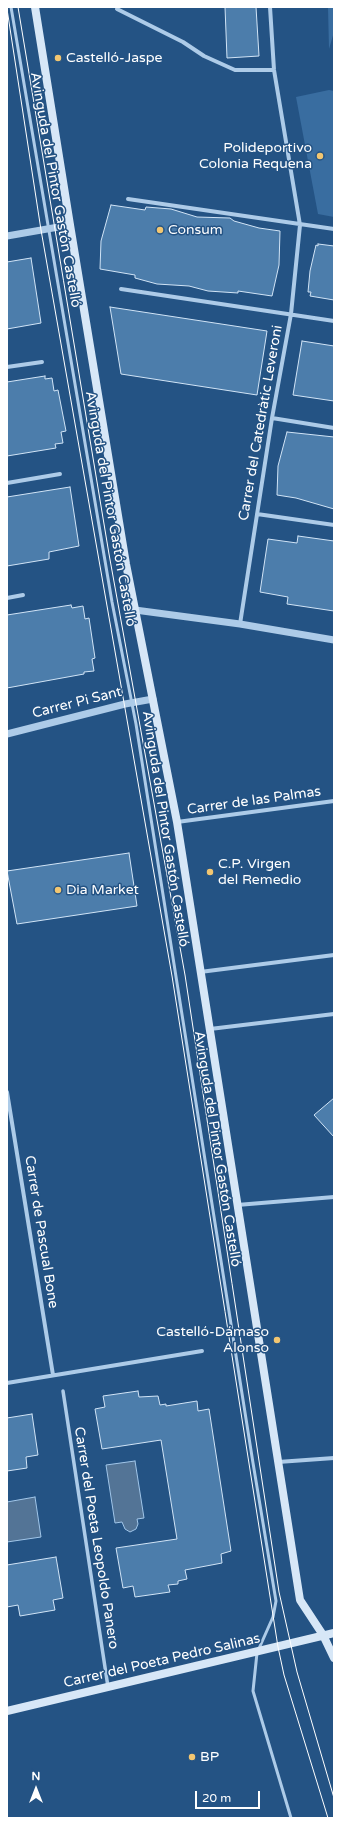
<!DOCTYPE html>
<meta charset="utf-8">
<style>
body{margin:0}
#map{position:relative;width:341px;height:1825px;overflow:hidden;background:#245384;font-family:"Varela Round",sans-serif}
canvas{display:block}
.frame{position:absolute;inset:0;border:8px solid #fff;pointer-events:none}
.north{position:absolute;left:16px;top:1769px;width:40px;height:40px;-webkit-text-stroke:3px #245384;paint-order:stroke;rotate:0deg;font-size:11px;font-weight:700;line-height:16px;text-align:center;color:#fff}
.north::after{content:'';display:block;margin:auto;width:14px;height:18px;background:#fff;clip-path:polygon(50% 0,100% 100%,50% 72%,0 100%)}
.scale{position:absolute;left:195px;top:1791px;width:65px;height:18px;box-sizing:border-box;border:2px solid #fff;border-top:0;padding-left:5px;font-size:12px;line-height:14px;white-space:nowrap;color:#fff;-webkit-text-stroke:3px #245384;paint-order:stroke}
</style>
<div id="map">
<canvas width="341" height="1825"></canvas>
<div class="frame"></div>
<div class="north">N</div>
<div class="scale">20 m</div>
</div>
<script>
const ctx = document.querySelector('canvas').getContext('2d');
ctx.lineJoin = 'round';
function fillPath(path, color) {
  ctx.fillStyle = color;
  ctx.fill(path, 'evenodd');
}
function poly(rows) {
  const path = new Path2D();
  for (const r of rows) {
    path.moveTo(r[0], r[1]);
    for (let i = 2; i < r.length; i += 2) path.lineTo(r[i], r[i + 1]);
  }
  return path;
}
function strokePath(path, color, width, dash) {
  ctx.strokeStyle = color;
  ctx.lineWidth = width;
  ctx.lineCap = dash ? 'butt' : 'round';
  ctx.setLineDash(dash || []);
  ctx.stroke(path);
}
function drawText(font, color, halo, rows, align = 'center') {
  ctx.font = font + ' "Varela Round",sans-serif';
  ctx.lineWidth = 3;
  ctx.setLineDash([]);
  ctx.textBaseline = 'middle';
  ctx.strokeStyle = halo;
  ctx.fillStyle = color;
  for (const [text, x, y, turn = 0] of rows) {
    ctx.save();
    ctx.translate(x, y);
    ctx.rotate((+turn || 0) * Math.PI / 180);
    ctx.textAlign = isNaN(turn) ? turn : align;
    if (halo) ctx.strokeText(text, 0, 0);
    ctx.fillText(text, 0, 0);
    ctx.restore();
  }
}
fillPath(poly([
 [328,7,334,7,334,32,329,49],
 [329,90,334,91,334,217,318,214,296,97]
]), '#396da0');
const water = poly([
 [135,1461,144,1518,137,1519,138,1524,136,1529,130,1532,125,1529,122,1522,115,1523,106,1465,135,1461],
 [35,1497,41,1537,7,1542,7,1502,35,1497]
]);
fillPath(water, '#537496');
strokePath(water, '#a1c6e9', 1);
const building = poly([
 [225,7,256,7,259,56,227,58,225,7],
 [111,205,145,210,146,207,171,209,197,217,230,218,234,221,259,228,280,231,279,265,272,296,238,291,238,293,208,291,189,286,157,284,135,278,135,275,100,269,101,241,111,205],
 [318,244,334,246,334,300,310,296,311,292,308,292,310,271,316,245,318,246,318,244],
 [31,258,41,323,7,329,7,262,31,258],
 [110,307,267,331,257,395,121,374,110,307],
 [302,341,334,346,334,401,293,395,302,341],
 [45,376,45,379,52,378,54,391,58,390,66,431,61,432,63,443,55,444,56,448,7,456,7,382,45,376],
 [287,432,334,437,334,509,296,498,277,495,278,466,287,432],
 [70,487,79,546,49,552,49,559,7,566,7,497,70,487],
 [298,536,334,541,334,611,287,604,288,597,260,592,268,539,297,543,298,536],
 [71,605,72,608,83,606,85,619,89,618,95,658,92,659,94,671,84,672,84,674,7,688,7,615,71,605],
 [129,853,137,906,17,924,7,871,129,853],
 [334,1098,334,1137,314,1115,334,1098],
 [138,1391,139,1397,158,1396,160,1405,166,1404,166,1406,197,1401,198,1411,209,1409,231,1551,221,1554,222,1563,185,1570,187,1579,178,1581,178,1584,168,1585,170,1592,135,1597,133,1586,123,1588,116,1548,177,1539,161,1440,102,1449,95,1409,105,1407,103,1396,138,1391],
 [32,1414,38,1455,26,1457,27,1468,7,1471,7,1418,32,1414],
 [56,1557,63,1598,53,1600,55,1610,20,1616,18,1605,7,1607,7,1565,56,1557]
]);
fillPath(building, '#4c7dab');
strokePath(building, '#d1e4f6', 1);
strokePath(poly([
 [11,7,112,602,136,724,253,1463,276,1601,273,1617,257,1653,253,1691,291,1818]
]), '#adcbe8', 3);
strokePath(poly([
 [63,1391,108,1687]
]), '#adcbe8', 3.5);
strokePath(poly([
 [117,9,183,42,204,56,235,70,274,70],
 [128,199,334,229],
 [121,289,334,321],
 [7,367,42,362],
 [272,418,334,428],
 [7,483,60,474],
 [257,514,334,525],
 [7,598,23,595],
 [240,624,272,418,291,314,300,225,274,70,270,7],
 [177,822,334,801],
 [200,972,334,955],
 [210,1029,334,1014],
 [7,1092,53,1375],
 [237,1205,334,1197],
 [7,1383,202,1351],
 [278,1462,334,1458]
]), '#adcbe8', 4);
strokePath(poly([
 [7,236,70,225],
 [135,610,240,624,334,640],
 [7,734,125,704,153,699]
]), '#adcbe8', 7);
strokePath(poly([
 [35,7,70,225,126,564,177,822,300,1600,323,1635,334,1658],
 [7,1711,334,1633]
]), '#d7e7f7', 8);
strokePath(poly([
 [18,7,109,554,185,975,279,1592,297,1672,334,1798],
 [7,9,41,230,172,976,278,1647,284,1675,328,1818]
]), '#fff', 1);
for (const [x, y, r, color] of [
 [58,58,4,"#f2c671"],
 [320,156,4,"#f2c671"],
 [160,230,4,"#f2c671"],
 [210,872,4,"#f2c671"],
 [58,890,4,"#f2c671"],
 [277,1340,4,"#f2c671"],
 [192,1757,4,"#f2c671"]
]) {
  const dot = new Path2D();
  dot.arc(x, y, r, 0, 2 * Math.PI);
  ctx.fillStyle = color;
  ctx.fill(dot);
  strokePath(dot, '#245384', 1.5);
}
drawText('14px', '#fff', '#245384', [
 ["Castelló-Jaspe",66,58],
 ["Polideportivo",312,148,"right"],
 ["Colonia Requena",312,164,"right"],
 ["Consum",168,230],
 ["C.P. Virgen",218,864],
 ["del Remedio",218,880],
 ["Dia Market",66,890],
 ["Castelló-Dámaso",269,1332,"right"],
 ["Alonso",269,1348,"right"],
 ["BP",200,1757]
], 'left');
drawText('14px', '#fff', '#245384', [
 ["Avinguda del Pintor Gastón Castelló",55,190,80],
 ["Carrer del Catedràtic Leveroni",261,423,-80],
 ["Avinguda del Pintor Gastón Castelló",110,509,80],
 ["Carrer Pi Sant",77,703,-14],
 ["Carrer de las Palmas",254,801,-8],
 ["Avinguda del Pintor Gastón Castelló",165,829,81],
 ["Avinguda del Pintor Gastón Castelló",217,1149,81],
 ["Carrer de Pascual Bone",41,1232,81],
 ["Carrer del Poeta Leopoldo Panero",96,1538,81],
 ["Carrer del Poeta Pedro Salinas",162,1661,-13]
]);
</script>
